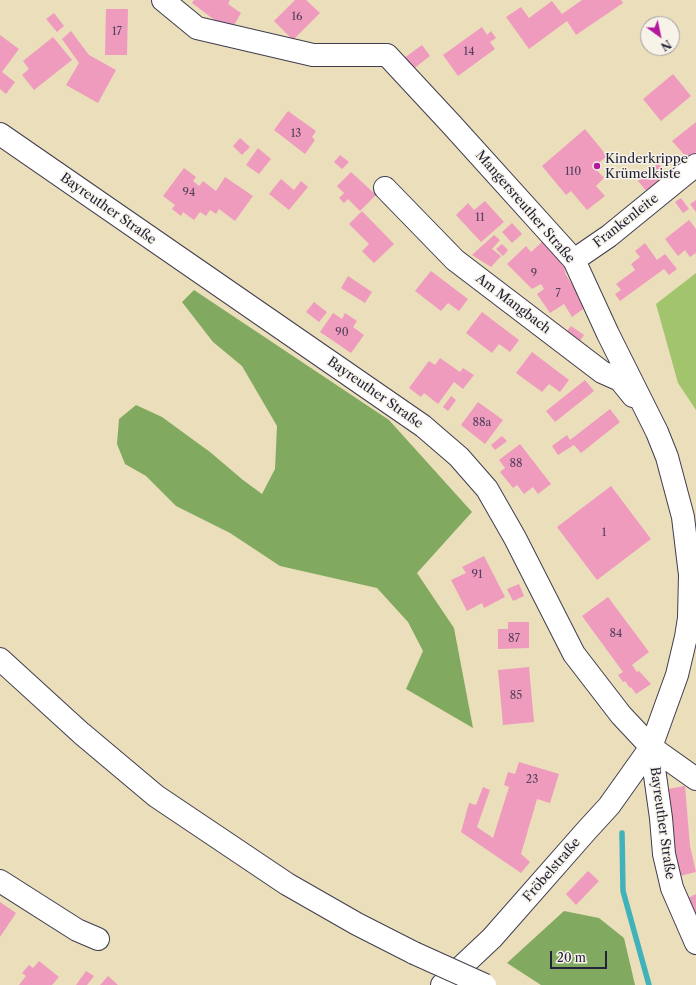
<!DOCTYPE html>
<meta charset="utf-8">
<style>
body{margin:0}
#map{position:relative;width:696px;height:985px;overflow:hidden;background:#ebdebb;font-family:"Libre Caslon Text",serif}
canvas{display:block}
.north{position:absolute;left:640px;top:16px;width:40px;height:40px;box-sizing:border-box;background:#f7f3e8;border:1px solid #a29fa3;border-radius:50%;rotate:147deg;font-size:11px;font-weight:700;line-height:16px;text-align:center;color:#22223b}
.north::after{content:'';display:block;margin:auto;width:14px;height:18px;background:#b5179e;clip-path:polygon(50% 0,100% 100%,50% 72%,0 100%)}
.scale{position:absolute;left:550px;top:951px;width:57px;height:18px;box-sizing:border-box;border:2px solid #22223b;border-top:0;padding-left:5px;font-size:12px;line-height:14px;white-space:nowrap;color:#22223b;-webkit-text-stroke:3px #f7f3e8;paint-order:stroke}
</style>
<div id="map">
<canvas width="696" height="985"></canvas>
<div class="north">N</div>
<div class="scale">20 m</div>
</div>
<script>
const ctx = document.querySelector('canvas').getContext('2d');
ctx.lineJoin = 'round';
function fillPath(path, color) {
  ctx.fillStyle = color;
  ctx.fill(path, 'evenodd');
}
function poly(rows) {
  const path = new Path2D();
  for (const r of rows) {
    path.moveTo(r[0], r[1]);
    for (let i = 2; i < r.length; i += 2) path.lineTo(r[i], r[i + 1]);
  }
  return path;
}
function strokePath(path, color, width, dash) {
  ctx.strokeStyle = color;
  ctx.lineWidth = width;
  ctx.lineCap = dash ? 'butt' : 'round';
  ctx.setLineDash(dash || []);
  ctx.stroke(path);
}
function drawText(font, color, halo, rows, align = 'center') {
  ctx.font = font + ' "Libre Caslon Text",serif';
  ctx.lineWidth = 3;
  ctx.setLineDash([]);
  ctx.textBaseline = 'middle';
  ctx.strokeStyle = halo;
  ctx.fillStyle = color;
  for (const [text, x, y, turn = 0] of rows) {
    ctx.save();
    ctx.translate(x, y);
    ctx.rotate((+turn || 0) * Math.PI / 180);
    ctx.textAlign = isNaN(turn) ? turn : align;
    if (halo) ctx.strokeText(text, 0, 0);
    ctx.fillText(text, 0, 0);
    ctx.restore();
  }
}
fillPath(poly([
 [696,273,696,410,678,383,656,304]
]), '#a2c46d');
fillPath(poly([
 [194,290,389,420,472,512,417,573,454,628,473,728,406,689,423,651,408,622,377,588,280,566,230,533,176,506,146,476,125,464,117,444,119,419,136,405,162,417,210,452,243,480,262,494,275,469,277,426,242,366,213,342,182,302],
 [564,911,599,918,624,938,635,985,541,985,507,963]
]), '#81aa60');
strokePath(poly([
 [622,833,623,891,649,985]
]), '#42b2ba', 5.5);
fillPath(poly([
 [194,0,230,0,228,4,241,13,233,27,216,21,192,3],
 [295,0,306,0,320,13,293,40,274,21],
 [582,0,621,0,623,3,576,35,567,21,529,49,506,17,521,7,529,18,552,1,562,14],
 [106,9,128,9,127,55,105,55],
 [54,13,64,26,57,32,46,19],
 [482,27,487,35,491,31,496,38,490,42,495,49,458,76,443,55],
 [71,31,89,55,116,70,98,103,66,85,79,63,62,39],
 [0,35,19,49,2,72,15,82,6,94,0,89],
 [53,37,72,60,34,90,22,75,29,69,23,61],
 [422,45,430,56,408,73,400,61],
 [673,74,691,96,661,121,643,99],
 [288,111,316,131,312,137,315,140,305,154,274,130],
 [696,122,696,152,688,159,672,141],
 [585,129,607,156,594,167,604,178,596,186,605,196,587,210,571,191,566,195,542,166],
 [240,138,250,147,242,155,233,146],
 [258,148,271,159,259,174,246,165],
 [340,155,349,162,342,169,334,162],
 [658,163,669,176,648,193,638,181],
 [184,168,196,177,193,181,199,186,203,181,216,191,225,177,253,196,235,221,219,209,216,214,210,210,206,216,200,212,194,220,183,212,181,216,172,209,175,205,163,196],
 [351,172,376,195,360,211,348,199,344,203,339,198,344,193,337,186],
 [281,179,294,190,301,181,308,187,289,210,269,194],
 [681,198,689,209,683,213,675,202],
 [696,200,696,212,690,204],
 [485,201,504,222,481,242,456,215,468,203,474,210],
 [362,211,394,244,374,263,362,251,369,244,349,224],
 [689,220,696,229,696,253,690,257,685,250,678,256,665,239],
 [512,223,522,234,512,243,502,232],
 [494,235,500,240,492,249,501,256,491,267,472,255],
 [542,242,563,264,566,275,586,307,572,317,564,304,550,313,537,294,544,289,541,284,532,289,507,264,526,246,531,252],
 [645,243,657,260,665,254,677,269,669,275,664,269,620,301,615,294,621,290,616,284,635,270,631,264,640,257,635,251],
 [502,244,508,250,503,256,496,249],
 [431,271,468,299,459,311,448,303,441,311,415,291],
 [348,276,372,292,365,303,341,288],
 [314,302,327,312,319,322,306,312],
 [482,312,519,340,510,352,499,344,492,353,466,333],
 [333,313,342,319,345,313,357,321,353,327,364,335,351,353,320,332],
 [571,326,584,335,580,341,567,331],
 [532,352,569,380,560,392,549,384,542,392,516,373],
 [440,358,460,372,463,368,474,375,463,389,454,382,438,404,424,393,421,397,409,388,429,361,435,365],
 [585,380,594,391,555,422,546,411],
 [451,396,456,400,448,411,443,407],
 [478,402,503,420,485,444,461,425],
 [610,409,620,422,581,453,574,445,558,455,552,446,567,435,570,440],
 [502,436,507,441,495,450,491,445],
 [520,444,551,484,538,494,533,487,524,494,517,485,513,488,500,472,505,468,499,460],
 [611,486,651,539,597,580,557,527],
 [484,556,505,597,484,608,482,603,467,611,451,580,466,573,462,567],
 [519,584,524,596,513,601,507,589],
 [608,597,649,652,632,665,637,672,639,671,651,684,636,694,631,687,630,688,625,681,623,682,618,675,623,672,582,616],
 [508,622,529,622,529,648,498,649,498,629,508,629],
 [529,667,534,722,503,725,498,670],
 [519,762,559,774,550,803,537,799,521,854,530,862,521,873,461,832,469,803,476,805,483,787,490,790,477,827,493,838,509,787,504,785,508,772,515,774],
 [685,786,690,846,696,872,680,876,673,849,667,789],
 [588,871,599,881,576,905,566,894],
 [696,894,696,915,695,916,686,899],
 [0,902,16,913,0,937],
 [39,961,59,977,52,985,19,985,26,976,22,973,29,965,33,968],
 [86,971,94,976,87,985,76,985],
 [108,976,118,985,100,985]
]), '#ef9bbe');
const minor = poly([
 [163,0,197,28,313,55,387,55,452,125,574,260,608,334,657,432,667,457,683,517,690,575,689,618,686,637,677,675,651,747,609,806,587,830,492,938,442,985],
 [0,134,423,426,459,457,487,489,515,538,574,654,621,715,651,747,696,779],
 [385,188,455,260,602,372,620,380,633,396],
 [574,260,609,236,696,165],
 [651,747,661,818,664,854,672,888,696,943],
 [0,881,77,930,98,939]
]);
const major = poly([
 [0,659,81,733,156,796,287,884,357,924,414,953]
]);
strokePath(minor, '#403e4e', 24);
strokePath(major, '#403e4e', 24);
strokePath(minor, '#fff', 22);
strokePath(major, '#fff', 22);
const majorBridge = poly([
 [414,953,485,985]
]);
strokePath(majorBridge, '#403e4e', 24, []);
strokePath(majorBridge, '#fff', 22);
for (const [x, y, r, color] of [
 [597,166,4,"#b5179e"]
]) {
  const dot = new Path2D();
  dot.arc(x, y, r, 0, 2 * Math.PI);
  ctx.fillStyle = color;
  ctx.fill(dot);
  strokePath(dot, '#f7f3e8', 1.5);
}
drawText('11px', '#55405c', null, [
 ["16",297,17],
 ["17",117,32],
 ["14",469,52],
 ["13",296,134],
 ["110",573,172],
 ["94",189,193],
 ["11",480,218],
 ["9",534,274],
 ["7",558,294],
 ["90",342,333],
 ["88a",482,423],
 ["88",516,464],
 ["1",604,533],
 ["91",477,575],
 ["84",616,634],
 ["87",514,639],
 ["85",516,696],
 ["23",532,780]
]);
drawText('13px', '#22223b', '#f7f3e8', [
 ["Kinderkrippe",605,159],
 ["Krümelkiste",605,174]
], 'left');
drawText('13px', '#22223b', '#f7f3e8', [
 ["Mangersreuther Straße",525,207,49],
 ["Bayreuther Straße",108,209,35],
 ["Frankenleite",626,221,-38],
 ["Am Mangbach",513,304,37],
 ["Bayreuther Straße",375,393,35],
 ["Bayreuther Straße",662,823,82],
 ["Fröbelstraße",552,870,-49]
]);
</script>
